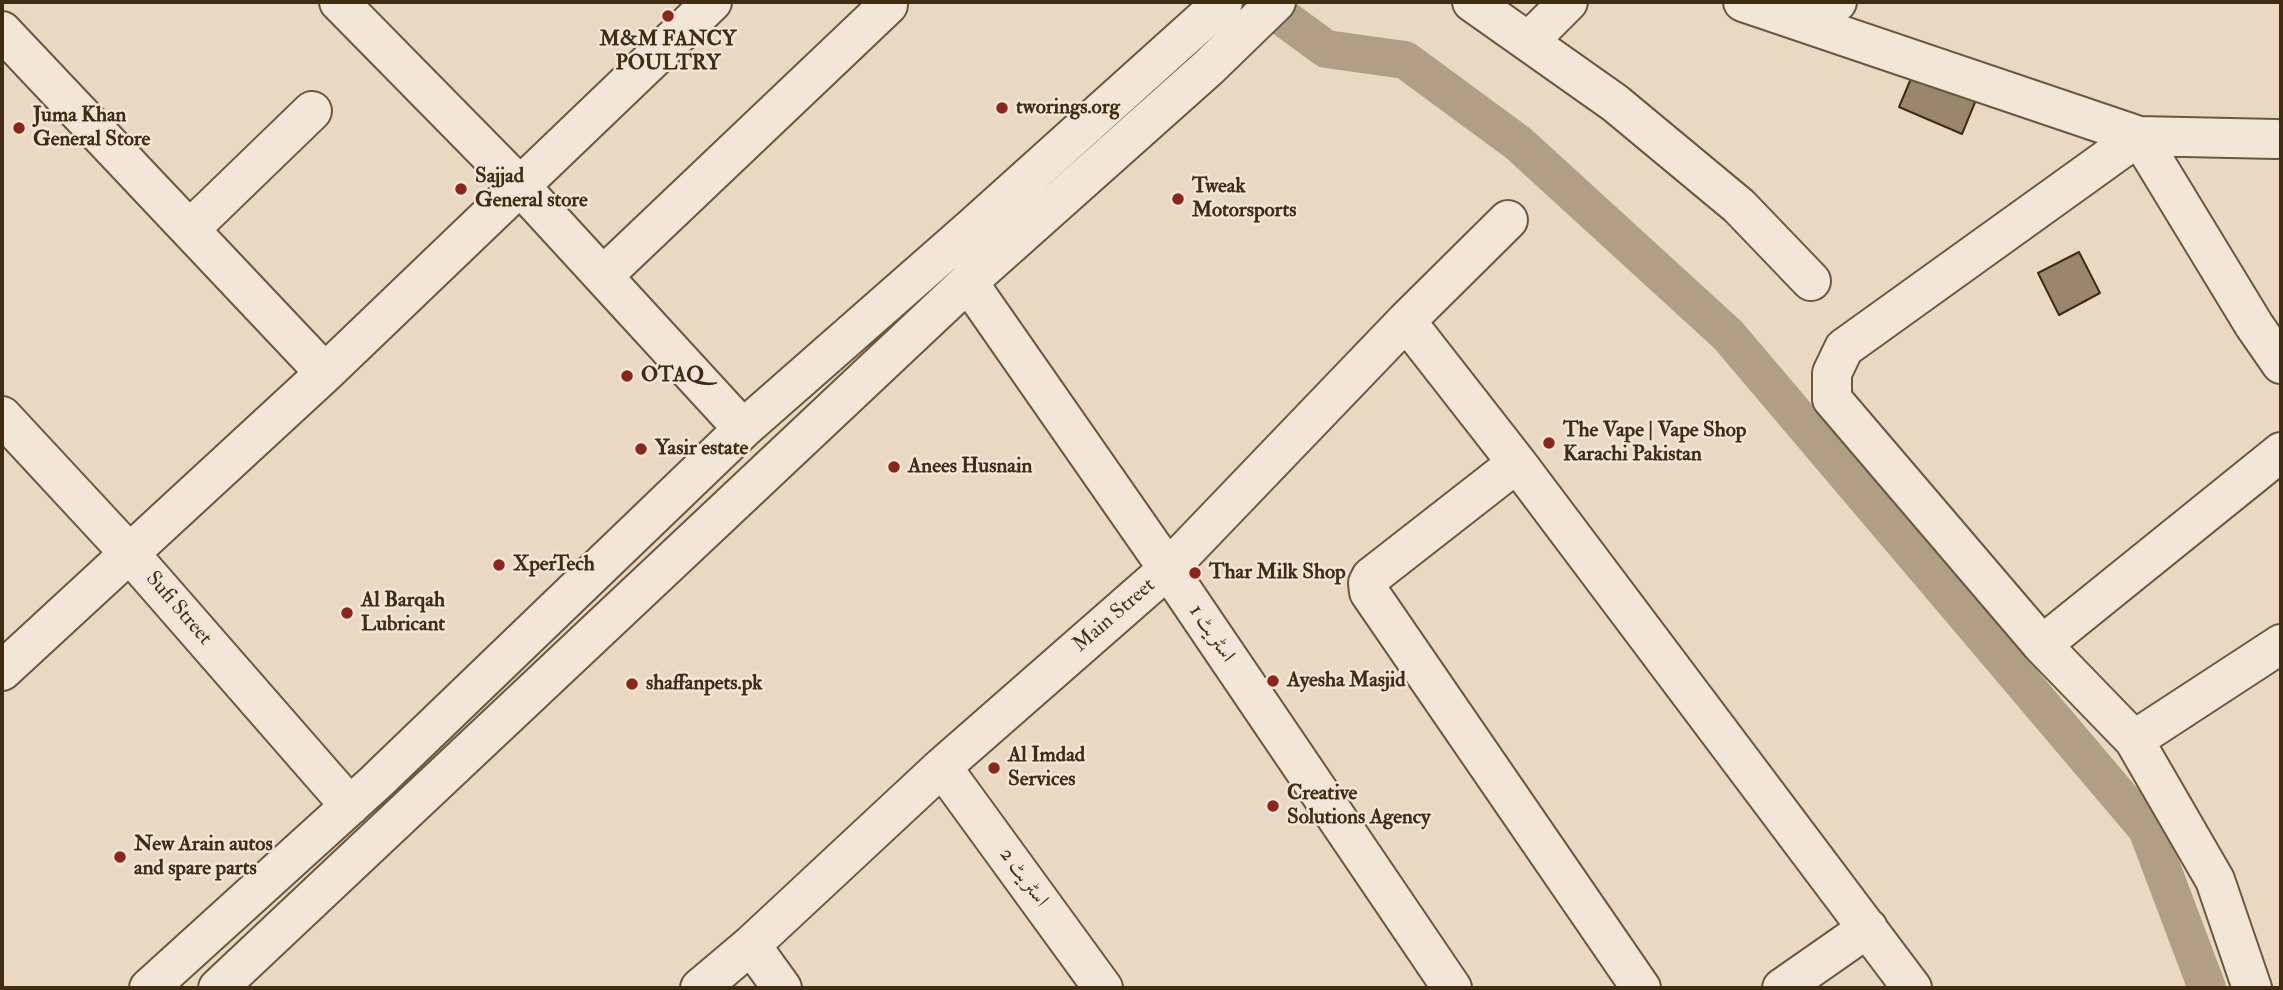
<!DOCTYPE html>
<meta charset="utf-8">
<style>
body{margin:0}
#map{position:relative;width:2283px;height:990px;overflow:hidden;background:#ead9c2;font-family:"IM FELL Double Pica",serif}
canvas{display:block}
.frame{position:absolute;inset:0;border:4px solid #402c10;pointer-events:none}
</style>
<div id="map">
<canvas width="2283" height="990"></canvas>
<div class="frame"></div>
</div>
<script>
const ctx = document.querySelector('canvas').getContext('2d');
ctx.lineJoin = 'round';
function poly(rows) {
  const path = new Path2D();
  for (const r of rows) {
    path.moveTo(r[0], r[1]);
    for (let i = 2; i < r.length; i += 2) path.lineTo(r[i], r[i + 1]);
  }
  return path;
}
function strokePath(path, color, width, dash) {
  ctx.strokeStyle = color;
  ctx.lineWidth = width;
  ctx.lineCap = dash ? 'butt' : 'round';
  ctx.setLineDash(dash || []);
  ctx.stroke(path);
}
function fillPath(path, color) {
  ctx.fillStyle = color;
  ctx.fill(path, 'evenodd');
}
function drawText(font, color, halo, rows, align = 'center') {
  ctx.font = font + ' "IM FELL Double Pica",Amiri,serif';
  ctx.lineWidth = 5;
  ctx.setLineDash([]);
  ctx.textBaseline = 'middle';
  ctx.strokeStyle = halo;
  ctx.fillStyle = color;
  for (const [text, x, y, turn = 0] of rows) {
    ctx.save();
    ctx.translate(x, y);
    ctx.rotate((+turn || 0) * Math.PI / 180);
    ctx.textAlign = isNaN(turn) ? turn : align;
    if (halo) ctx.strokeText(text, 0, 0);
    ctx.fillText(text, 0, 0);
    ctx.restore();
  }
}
strokePath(poly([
 [1262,2,1326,49,1405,60,1518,143,1728,335,2147,829,2207,988]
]), '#b09e85', 38);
const building = poly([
 [1915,69,1978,95,1962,134,1899,107,1915,69],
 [2079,252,2100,293,2059,315,2038,273,2079,252]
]);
fillPath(building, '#98866d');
strokePath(building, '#402c10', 2);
const minor = poly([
 [339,2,521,187,743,429],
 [1472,2,1615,103,1739,206,1811,281],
 [1743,2,2139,136,2276,139],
 [1798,20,1837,2],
 [2,31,325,373],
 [1529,41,1568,2],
 [190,229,312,111],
 [603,276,888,5],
 [968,282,1168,569,1452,988],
 [1406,321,1517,463,1912,988],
 [2,416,130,554,350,806],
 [1517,463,1371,577,1368,583,1369,592,1641,988],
 [2042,645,2281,452],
 [2,671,325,373,712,2],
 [2134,740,2281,644],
 [942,767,1103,988],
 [751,945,782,988],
 [149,988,376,782,743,429,973,227,1223,2],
 [218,988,968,282,1209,67,1276,2],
 [700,988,751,945,942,767,1168,569,1406,321,1508,220],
 [1782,988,1868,928],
 [2252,988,2215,880,2134,740,2042,645,1832,399,1832,373,1844,348,2139,136,2254,325,2281,364]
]);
strokePath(minor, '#6a573c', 42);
strokePath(minor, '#f1e6d7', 38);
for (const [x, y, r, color] of [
 [668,16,7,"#8f2418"],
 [1002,108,7,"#8f2418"],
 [19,128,7,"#8f2418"],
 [461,189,7,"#8f2418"],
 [1178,199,7,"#8f2418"],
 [627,376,7,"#8f2418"],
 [1549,443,7,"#8f2418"],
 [641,449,7,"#8f2418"],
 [894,467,7,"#8f2418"],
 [499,565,7,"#8f2418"],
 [1195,573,7,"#8f2418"],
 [347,613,7,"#8f2418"],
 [1273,681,7,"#8f2418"],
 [632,684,7,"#8f2418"],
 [994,768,7,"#8f2418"],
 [1273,806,7,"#8f2418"],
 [120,857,7,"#8f2418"]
]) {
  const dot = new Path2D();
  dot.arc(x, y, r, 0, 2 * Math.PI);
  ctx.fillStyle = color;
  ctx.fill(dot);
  strokePath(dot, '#f1e6d7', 2.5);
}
drawText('bold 21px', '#402c10', '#f1e6d7', [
 ["M&M FANCY",668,40,"center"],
 ["POULTRY",668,64,"center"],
 ["tworings.org",1016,108],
 ["Juma Khan",33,116],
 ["General Store",33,140],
 ["Sajjad",475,177],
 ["General store",475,201],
 ["Tweak",1192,187],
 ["Motorsports",1192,211],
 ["OTAQ",641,376],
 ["The Vape | Vape Shop",1563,431],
 ["Karachi Pakistan",1563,455],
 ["Yasir estate",655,449],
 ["Anees Husnain",908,467],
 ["XperTech",513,565],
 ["Thar Milk Shop",1209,573],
 ["Al Barqah",361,601],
 ["Lubricant",361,625],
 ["Ayesha Masjid",1287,681],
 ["shaffanpets.pk",646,684],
 ["Al Imdad",1008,756],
 ["Services",1008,780],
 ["Creative",1287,794],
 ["Solutions Agency",1287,818],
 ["New Arain autos",134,845],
 ["and spare parts",134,869]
], 'left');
drawText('21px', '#402c10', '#f1e6d7', [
 ["Sufi Street",178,609,49],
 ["Main Street",1115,616,-41],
 ["اسٹریٹ 1",1211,634,56],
 ["اسٹریٹ 2",1023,878,54]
]);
</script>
